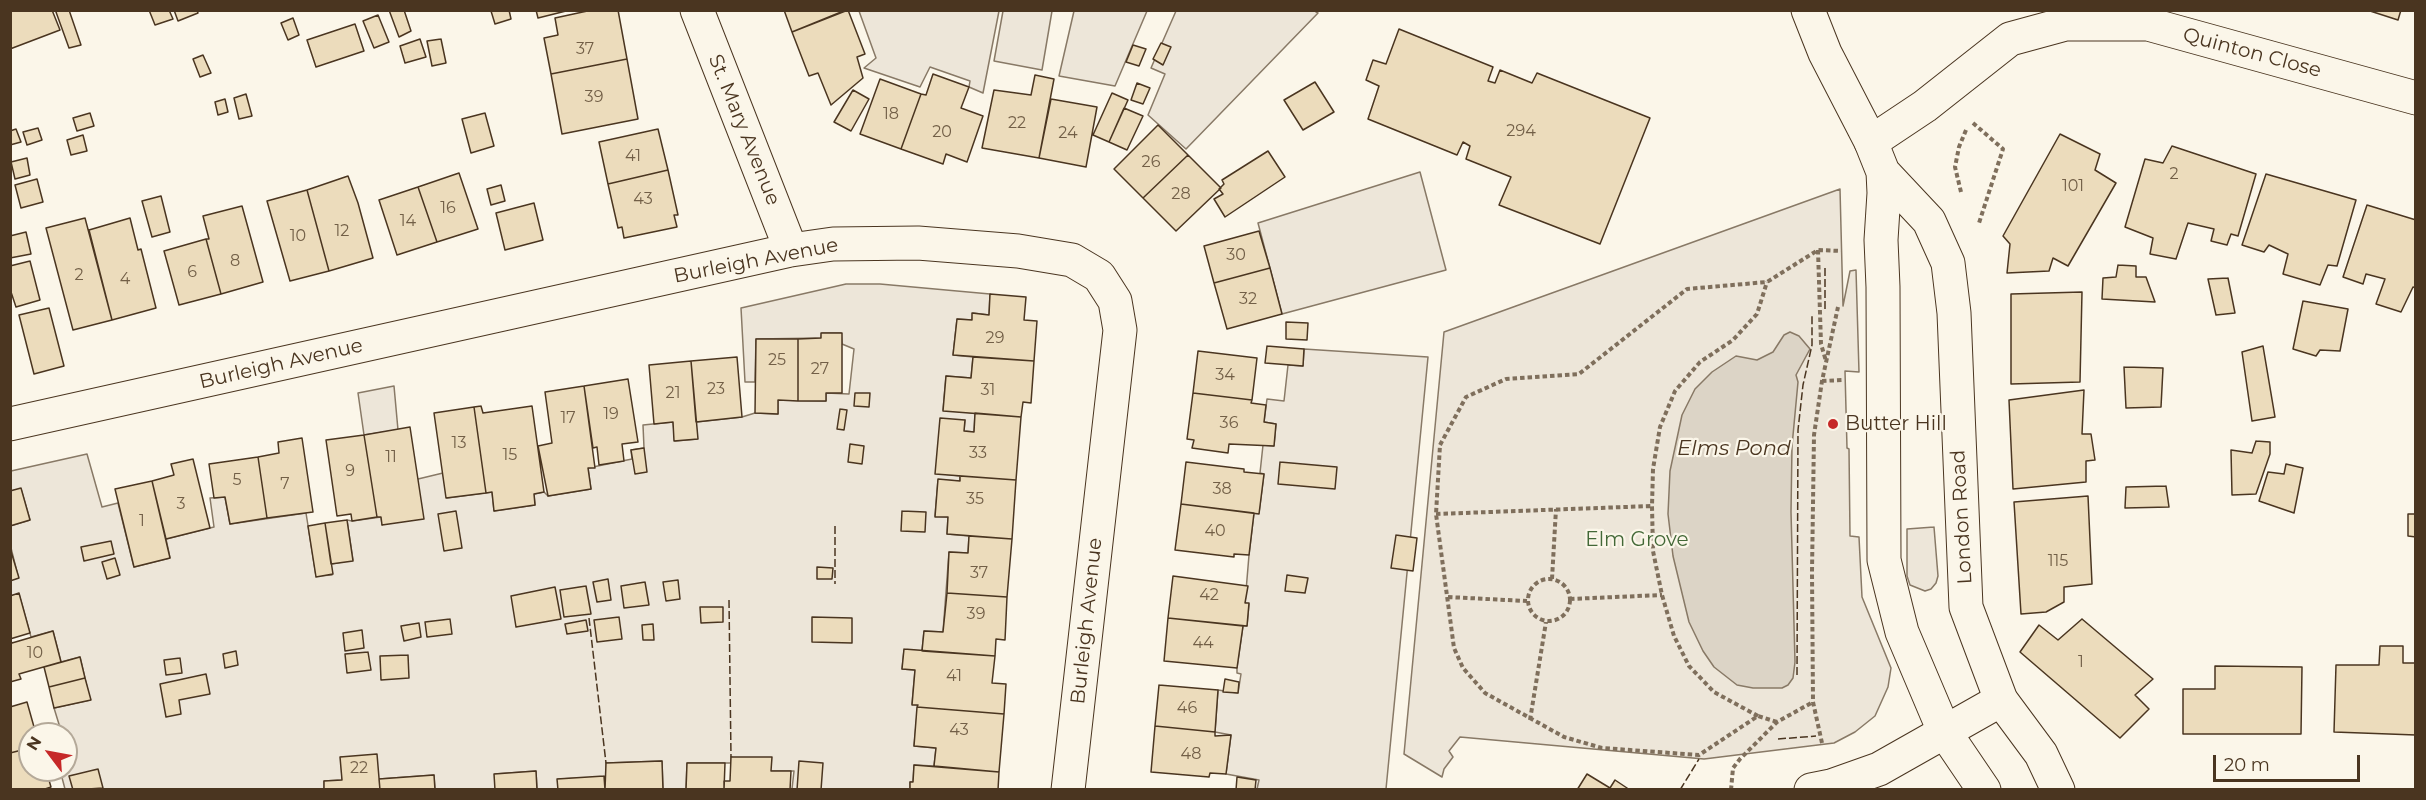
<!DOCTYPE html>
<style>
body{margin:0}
#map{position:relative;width:2426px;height:800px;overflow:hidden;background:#fbf6e9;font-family:Montserrat,sans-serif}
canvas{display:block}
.frame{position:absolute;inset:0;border:12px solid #4a3520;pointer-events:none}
.north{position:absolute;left:18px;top:722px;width:60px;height:60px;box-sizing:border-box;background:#fbf6e9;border:2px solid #b4a999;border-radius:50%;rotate:302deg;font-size:16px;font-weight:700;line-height:24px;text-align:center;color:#4a3520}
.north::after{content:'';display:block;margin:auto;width:21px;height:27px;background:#c62828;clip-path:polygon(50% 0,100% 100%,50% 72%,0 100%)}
.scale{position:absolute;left:2213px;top:755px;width:147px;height:27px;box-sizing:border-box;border:3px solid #4a3520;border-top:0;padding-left:8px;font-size:18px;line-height:21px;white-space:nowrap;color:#4a3520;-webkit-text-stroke:4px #fbf6e9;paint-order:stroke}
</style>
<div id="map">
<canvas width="2426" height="800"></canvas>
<div class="frame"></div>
<div class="north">N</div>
<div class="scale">20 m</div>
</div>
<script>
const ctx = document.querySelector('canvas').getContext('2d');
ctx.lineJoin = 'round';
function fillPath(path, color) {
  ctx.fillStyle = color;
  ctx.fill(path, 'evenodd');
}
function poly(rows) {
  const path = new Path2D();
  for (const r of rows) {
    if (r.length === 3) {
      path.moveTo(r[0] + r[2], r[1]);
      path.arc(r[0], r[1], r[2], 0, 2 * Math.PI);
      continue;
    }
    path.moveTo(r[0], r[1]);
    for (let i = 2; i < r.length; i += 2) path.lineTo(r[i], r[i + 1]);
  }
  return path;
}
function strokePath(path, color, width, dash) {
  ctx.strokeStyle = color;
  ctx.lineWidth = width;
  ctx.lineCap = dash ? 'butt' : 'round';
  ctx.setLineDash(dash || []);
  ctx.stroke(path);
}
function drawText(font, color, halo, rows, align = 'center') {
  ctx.font = font + ' Montserrat,sans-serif';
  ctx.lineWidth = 4.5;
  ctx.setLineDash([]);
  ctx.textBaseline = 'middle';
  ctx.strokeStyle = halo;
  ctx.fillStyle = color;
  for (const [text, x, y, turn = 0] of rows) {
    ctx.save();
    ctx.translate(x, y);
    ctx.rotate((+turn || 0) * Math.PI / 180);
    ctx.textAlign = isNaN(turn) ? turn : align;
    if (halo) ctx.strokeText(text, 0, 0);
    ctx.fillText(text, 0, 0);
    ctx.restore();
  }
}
const green = poly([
 [1313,10,1318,13,1186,149,1148,115,1165,74,1151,68,1176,11,1313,10],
 [859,11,999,11,983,93,969,87,970,81,930,67,920,87,864,68,876,58,859,11],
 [1003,11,1052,11,1042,70,994,61,1003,11],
 [1074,11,1147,11,1115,86,1059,76,1074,11],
 [1420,172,1446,270,1282,314,1258,223,1420,172],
 [1840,189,1843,306,1850,271,1856,270,1859,372,1845,371,1847,448,1849,449,1850,536,1859,537,1862,597,1891,668,1888,687,1875,716,1855,732,1834,743,1704,759,1460,737,1449,751,1453,757,1444,769,1442,777,1404,754,1444,332,1840,189],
 [846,284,880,284,990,294,989,315,973,313,972,320,957,319,953,355,973,357,971,378,946,376,943,410,975,413,974,432,964,431,965,420,936,473,960,476,960,481,938,480,935,516,948,517,947,534,969,536,968,553,949,552,943,632,924,631,922,651,904,650,902,669,915,670,912,704,918,705,914,746,936,748,934,766,914,765,913,782,910,782,910,789,792,789,794,771,771,771,731,757,731,763,687,763,686,789,663,789,662,761,606,763,607,777,558,779,558,789,537,789,536,771,495,774,495,789,435,789,434,775,379,779,341,757,342,780,324,781,324,789,65,789,60,770,66,770,66,734,62,734,54,708,90,700,80,657,61,662,53,631,31,637,19,594,11,596,11,579,18,576,11,548,10,526,30,520,21,489,11,491,11,471,87,454,102,507,118,503,134,567,170,558,166,539,214,527,210,498,225,497,230,524,306,513,316,576,332,575,331,564,353,560,347,520,352,521,381,517,382,525,418,479,443,473,447,498,492,492,494,511,535,505,534,494,544,492,548,496,591,489,588,468,632,459,631,450,644,448,643,425,673,422,675,441,697,439,696,422,742,417,755,413,778,414,778,400,826,401,826,393,849,394,854,349,842,344,841,333,822,333,821,338,756,339,755,382,745,382,741,308,846,284],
 [1304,349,1428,357,1386,789,1257,789,1259,780,1226,774,1231,735,1215,732,1218,690,1238,693,1241,674,1237,673,1237,668,1243,626,1247,626,1249,604,1245,603,1249,555,1254,513,1259,513,1264,474,1260,473,1263,445,1274,446,1276,424,1264,422,1267,399,1284,401,1288,365,1303,366,1304,349],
 [394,386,398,430,364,435,358,393,394,386],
 [1934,527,1938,576,1936,583,1931,589,1925,591,1910,585,1907,576,1907,529,1934,527]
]);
fillPath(green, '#ede6d9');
strokePath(green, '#887966', 1.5);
const water = poly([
 [1790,332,1799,336,1810,349,1796,375,1798,382,1792,446,1791,512,1795,662,1793,678,1788,685,1782,688,1753,688,1737,685,1714,667,1703,651,1689,622,1673,556,1668,514,1670,471,1682,415,1695,389,1712,372,1736,356,1757,360,1773,352,1784,335,1790,332]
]);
fillPath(water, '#dcd4c6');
strokePath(water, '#887966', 1.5);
const building = poly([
 [10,10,52,10,60,30,10,49,10,10],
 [59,10,69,10,81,45,69,48,56,12,59,10],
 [149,10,169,10,173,19,155,25,149,10],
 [174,10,197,10,198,13,178,21,174,10],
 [389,10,404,10,411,31,399,37,389,10],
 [509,10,511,19,495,24,491,11,509,10],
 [536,10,570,10,538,18,536,10],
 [592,10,618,10,627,59,551,74,544,38,558,35,555,18,592,10],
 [784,10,846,10,792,32,784,10],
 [848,10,865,54,857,57,863,78,831,105,818,73,809,76,792,32,848,10],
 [2367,10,2401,10,2398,20,2367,10],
 [378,15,389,42,374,48,363,21,378,15],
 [293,18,299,35,288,40,281,23,293,18],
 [355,24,364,51,316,67,307,40,355,24],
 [1399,29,1493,67,1488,81,1495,83,1500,70,1532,83,1537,73,1650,118,1600,244,1499,205,1511,177,1466,159,1470,146,1463,142,1457,155,1368,119,1379,86,1366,80,1373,60,1386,64,1399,29],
 [420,39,426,57,405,63,400,46,420,39],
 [441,39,446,63,432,66,427,41,441,39],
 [1161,43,1171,47,1163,65,1153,59,1161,43],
 [1133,45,1146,49,1139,66,1126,62,1133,45],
 [203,55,211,73,200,77,193,59,203,55],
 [627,59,638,119,562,134,551,74,627,59],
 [933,74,969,87,961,108,983,116,967,162,946,154,943,164,901,149,921,94,926,95,933,74],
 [1035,75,1054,79,1039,158,982,148,994,90,1031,95,1035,75],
 [880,79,921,94,901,149,860,134,880,79],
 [1315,82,1334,112,1303,130,1284,100,1315,82],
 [1137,83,1150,88,1143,104,1131,100,1137,83],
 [853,90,869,99,851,131,834,122,853,90],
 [1112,93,1128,100,1109,142,1093,135,1112,93],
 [246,94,252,116,239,119,234,98,246,94],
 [225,99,228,112,218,115,215,102,225,99],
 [1051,99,1097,107,1086,167,1039,158,1051,99],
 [1124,108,1143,116,1127,150,1109,142,1124,108],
 [90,113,94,126,77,131,73,118,90,113],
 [485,113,494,146,471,153,462,119,485,113],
 [1158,125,1188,155,1143,198,1114,169,1158,125],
 [38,128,42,140,27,145,23,132,38,128],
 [16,129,21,142,10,145,10,131,16,129],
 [658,129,668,170,608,184,599,142,658,129],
 [2060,134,2100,154,2095,170,2116,183,2068,266,2053,258,2049,271,2007,273,2010,244,2003,236,2060,134],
 [83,135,87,151,71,155,67,140,83,135],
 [2172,146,2256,174,2238,236,2231,234,2227,245,2211,241,2214,229,2188,223,2176,259,2150,254,2153,238,2125,227,2145,159,2163,163,2172,146],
 [1268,151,1285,177,1225,217,1214,199,1223,194,1219,189,1224,184,1222,180,1268,151],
 [1188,155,1221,188,1176,231,1143,198,1188,155],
 [27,158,30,175,15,179,11,162,27,158],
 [668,170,678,215,674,215,677,227,624,238,622,227,618,228,608,184,668,170],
 [459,173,478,229,437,242,418,187,459,173],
 [2266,174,2356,200,2337,266,2328,265,2320,285,2283,274,2288,254,2269,245,2264,252,2242,245,2266,174],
 [348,176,358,203,373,258,329,271,307,190,348,176],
 [37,179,43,202,21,208,15,185,37,179],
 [501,185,505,201,491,205,487,189,501,185],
 [418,187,437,242,397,255,379,200,418,187],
 [307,190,329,271,290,281,267,201,307,190],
 [161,196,170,232,152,237,142,201,161,196],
 [534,203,543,240,505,250,496,213,534,203],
 [2367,205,2416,220,2416,288,2413,287,2401,312,2376,304,2385,279,2366,274,2363,284,2343,277,2367,205],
 [242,206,263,282,221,294,206,239,209,239,203,216,242,206],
 [85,218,112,320,73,330,46,228,85,218],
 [130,218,138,250,141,249,156,308,112,320,89,230,130,218],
 [1259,231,1270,268,1214,283,1204,246,1259,231],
 [26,232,31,254,10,258,10,236,26,232],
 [206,239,221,294,179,305,164,251,206,239],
 [30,261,40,300,16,307,10,289,10,266,30,261],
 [2118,265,2136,266,2136,277,2146,277,2155,302,2102,299,2103,278,2116,277,2118,265],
 [1270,268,1282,314,1227,329,1214,283,1270,268],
 [2228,278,2235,313,2216,315,2208,279,2228,278],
 [2082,292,2080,382,2011,384,2011,294,2082,292],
 [990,294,1026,297,1024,320,1037,321,1034,361,953,355,957,319,972,320,972,313,989,315,990,294],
 [2303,301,2348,309,2340,351,2320,350,2316,356,2293,349,2303,301],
 [49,308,64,366,34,374,19,315,49,308],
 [1286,322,1308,323,1307,340,1286,339,1286,322],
 [821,333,842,333,842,393,826,393,826,401,798,401,798,339,821,338,821,333],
 [756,339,798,339,798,401,778,400,778,414,755,413,756,339],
 [1267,346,1304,349,1303,366,1265,363,1267,346],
 [2263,346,2275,417,2252,421,2242,352,2263,346],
 [1198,351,1257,358,1252,400,1193,393,1198,351],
 [737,357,742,417,696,422,691,361,737,357],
 [973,357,1034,361,1031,403,1023,402,1021,417,943,411,946,376,971,378,973,357],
 [691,361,698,439,674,441,673,422,654,424,649,365,691,361],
 [2124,367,2163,368,2161,407,2126,408,2124,367],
 [628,379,638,442,622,444,624,461,599,465,597,447,593,448,584,386,628,379],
 [584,386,595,468,588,468,591,489,548,496,538,446,552,443,545,392,584,386],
 [2084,390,2082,434,2091,434,2095,460,2086,461,2086,482,2013,489,2009,400,2084,390],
 [855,393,870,393,869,407,854,406,855,393],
 [1193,393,1252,400,1251,403,1266,405,1264,422,1276,424,1274,446,1229,444,1228,453,1192,448,1194,440,1187,439,1193,393],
 [481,406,483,413,532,406,544,492,534,494,535,505,494,511,492,492,486,493,474,407,481,406],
 [474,407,486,493,446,498,434,413,474,407],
 [840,409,847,410,844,430,837,429,840,409],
 [975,413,1021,417,1016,480,935,474,940,418,965,420,964,431,974,432,975,413],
 [410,427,424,519,382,525,381,517,377,517,364,435,410,427],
 [364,435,377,517,352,521,351,514,337,516,326,440,364,435],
 [302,438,313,512,267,518,258,457,279,453,278,442,302,438],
 [2256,441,2270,442,2270,454,2256,494,2232,495,2231,450,2252,453,2256,441],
 [850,444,864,446,862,464,848,462,850,444],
 [644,448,647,472,635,474,631,450,644,448],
 [258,457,267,518,230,524,225,497,214,498,209,464,258,457],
 [193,459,210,528,166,539,152,481,174,475,171,464,193,459],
 [1186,462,1244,469,1244,472,1264,474,1259,514,1181,504,1186,462],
 [1280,462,1337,467,1335,489,1278,484,1280,462],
 [2286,464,2303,468,2294,513,2259,501,2268,472,2284,474,2286,464],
 [960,476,1016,480,1012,539,947,534,948,517,935,517,938,479,960,481,960,476],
 [152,481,170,558,134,567,115,489,152,481],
 [2166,486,2169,507,2125,508,2126,487,2166,486],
 [21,488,30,520,10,526,10,491,21,488],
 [2088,496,2092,584,2064,587,2064,602,2046,612,2021,614,2014,502,2088,496],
 [1181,504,1254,513,1249,555,1234,554,1234,557,1175,550,1181,504],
 [456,511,462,548,444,551,438,514,456,511],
 [902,511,926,512,925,532,901,531,902,511],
 [2408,514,2416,514,2416,537,2408,536,2408,514],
 [347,520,353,561,331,564,325,523,347,520],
 [325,523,333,574,316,577,308,526,325,523],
 [1396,535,1417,538,1413,571,1391,568,1396,535],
 [969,536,1012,539,1007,597,947,593,949,552,968,553,969,536],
 [111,541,114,554,84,561,81,547,111,541],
 [10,548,19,578,10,581,10,548],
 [115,558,120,575,107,579,102,562,115,558],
 [817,567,833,568,832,579,817,579,817,567],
 [1287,575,1308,578,1305,593,1285,591,1287,575],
 [1173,576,1248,586,1245,603,1249,603,1247,626,1168,618,1173,576],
 [608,579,611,600,597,602,593,582,608,579],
 [678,580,680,599,666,601,663,582,678,580],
 [645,582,649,605,624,608,621,586,645,582],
 [586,586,591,614,564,617,560,590,586,586],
 [555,587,561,619,516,627,511,596,555,587],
 [19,593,30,633,10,639,10,596,19,593],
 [947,593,1007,597,1005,640,996,639,995,656,922,651,924,631,943,632,947,593],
 [700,607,723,607,723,622,701,623,700,607],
 [619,617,622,639,597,642,594,620,619,617],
 [812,617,852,618,852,643,812,642,812,617],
 [1168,618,1243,626,1237,668,1164,661,1168,618],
 [450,619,452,634,427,637,425,622,450,619],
 [2082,619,2153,679,2135,695,2149,709,2120,738,2020,652,2039,625,2058,640,2082,619],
 [586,620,588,631,567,634,565,624,586,620],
 [419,623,421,637,404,641,401,626,419,623],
 [653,624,654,640,643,640,642,625,653,624],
 [362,630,364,648,345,651,343,633,362,630],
 [53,631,61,662,19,674,21,679,10,682,10,639,12,643,53,631],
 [2380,646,2403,646,2403,663,2416,663,2416,735,2334,732,2336,665,2379,665,2380,646],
 [904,649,995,656,992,683,1006,684,1004,714,917,707,918,705,912,705,915,670,902,669,904,649],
 [236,651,238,665,225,668,223,654,236,651],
 [368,652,371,670,347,673,345,654,368,652],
 [408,655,409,678,381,680,380,656,408,655],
 [80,657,85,678,49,687,44,667,80,657],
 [180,658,182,673,166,675,164,660,180,658],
 [2215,666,2302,667,2301,734,2183,734,2183,689,2215,689,2215,666],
 [206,674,210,694,179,700,181,714,166,717,160,684,206,674],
 [85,678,91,700,54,708,49,687,85,678],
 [1225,679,1239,682,1238,693,1223,692,1225,679],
 [1159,685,1218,690,1215,732,1155,726,1159,685],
 [27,702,36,734,30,734,30,748,10,753,10,707,27,702],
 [917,707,1004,714,999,772,934,766,936,748,914,746,917,707],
 [1155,726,1215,732,1215,736,1231,735,1226,774,1210,773,1209,777,1151,772,1155,726],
 [30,748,30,770,46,770,51,787,42,790,10,790,10,753,30,748],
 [377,754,380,790,324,790,324,781,342,780,340,757,377,754],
 [731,757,772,757,771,771,791,771,790,790,724,790,724,781,730,781,731,757],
 [662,761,663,790,605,790,606,763,662,761],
 [799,761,823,763,821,790,797,790,799,761],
 [687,763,725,763,724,790,686,790,687,763],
 [914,765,999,772,998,790,910,790,910,782,913,782,914,765],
 [98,769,103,788,73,790,69,776,98,769],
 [536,771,537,790,495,790,494,774,536,771],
 [1587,774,1610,788,1615,780,1630,790,1577,790,1587,774],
 [434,775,435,790,380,790,379,779,434,775],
 [604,776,605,790,558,790,557,779,604,776],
 [1237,777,1256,780,1255,790,1236,790,1237,777]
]);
fillPath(building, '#ecdcbc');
strokePath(building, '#4a3520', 1.5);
const street = poly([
 [697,10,791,250],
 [1871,142,1925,106,2010,39,2065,24,2148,24,2416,98],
 [10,424,791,250,833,244,918,243,1018,251,1072,260,1099,276,1115,301,1120,330,1068,790],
 [1811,790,1831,786,1879,769,2001,700]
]);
const primary = poly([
 [1808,10,1825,53,1871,142,1883,172,1929,221,1948,263,1954,313,1966,607,2001,700,2041,754,2058,790],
 [1883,172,1884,193,1881,240,1883,287,1884,560,1902,632,1944,731,1984,790]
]);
strokePath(street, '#4a3520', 35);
strokePath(primary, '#4a3520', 35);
strokePath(poly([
 [1973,123,2003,149,1979,223],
 [1961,192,1955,167,1959,147,1966,130],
 [1818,250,1821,344,1826,361],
 [1822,381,1842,380],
 [1436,514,1652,506],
 [1549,600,21],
 [1552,579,1556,509],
 [1448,597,1527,601],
 [1570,599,1662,595],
 [1758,716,1714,692,1689,666,1674,636,1662,595,1653,551,1652,506,1653,469,1660,427,1675,391,1700,362,1733,340,1757,314,1767,282],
 [1530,720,1546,622],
 [1777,722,1758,716,1699,755,1602,748,1564,737,1485,693,1463,668,1454,648,1436,514,1440,445,1466,397,1506,379,1579,374,1687,289,1767,282,1818,250,1841,251],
 [1822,743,1813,702,1812,572,1814,435,1822,381,1838,307],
 [1731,790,1733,768,1740,759,1777,722,1813,702]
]), '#7f6f5c', 4, [4.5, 3]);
strokePath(street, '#fbf6e9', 33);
strokePath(primary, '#fbf6e9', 33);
strokePath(poly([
 [1825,268,1825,309],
 [835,526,835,584],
 [729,600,731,757],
 [589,618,606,763],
 [1797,675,1798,430,1803,385,1812,345,1812,314],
 [1778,739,1816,736],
 [1680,790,1699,759]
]), '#4a3520', 1.5, [8, 3]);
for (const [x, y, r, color] of [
 [1833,424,6,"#c62828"]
]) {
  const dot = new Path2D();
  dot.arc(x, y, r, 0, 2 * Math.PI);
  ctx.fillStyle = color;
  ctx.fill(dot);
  strokePath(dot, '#fbf6e9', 2);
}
drawText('16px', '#725f47', null, [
 ["37",585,49],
 ["39",594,97],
 ["18",891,114],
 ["22",1017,123],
 ["294",1521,131],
 ["20",942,132],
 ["24",1068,133],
 ["41",633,156],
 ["26",1151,162],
 ["2",2174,174],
 ["101",2073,186],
 ["28",1181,194],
 ["43",643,199],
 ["16",448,208],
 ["14",408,221],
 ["12",342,231],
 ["10",298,236],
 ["30",1236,255],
 ["8",235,261],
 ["6",192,272],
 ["2",79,275],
 ["4",125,279],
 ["32",1248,299],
 ["29",995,338],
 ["25",777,360],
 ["27",820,369],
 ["34",1225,375],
 ["23",716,389],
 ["31",988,390],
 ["21",673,393],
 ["19",611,414],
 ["17",568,418],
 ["36",1229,423],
 ["13",459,443],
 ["33",978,453],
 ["15",510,455],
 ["11",391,457],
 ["9",350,471],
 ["5",237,480],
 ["7",285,484],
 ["38",1222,489],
 ["35",975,499],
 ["3",181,504],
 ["1",142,521],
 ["40",1215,531],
 ["115",2058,561],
 ["37",979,573],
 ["42",1209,595],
 ["39",976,614],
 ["44",1203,643],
 ["10",35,653],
 ["1",2081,662],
 ["41",954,676],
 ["46",1187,708],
 ["43",959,730],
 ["48",1191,754],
 ["22",359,768]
]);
drawText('20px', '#4a3520', '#fbf6e9', [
 ["Quinton Close",2252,53,15],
 ["St. Mary Avenue",744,130,68],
 ["Burleigh Avenue",756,261,-11],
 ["Burleigh Avenue",281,364,-13],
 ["London Road",1962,517,-93],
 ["Burleigh Avenue",1087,621,-84]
]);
drawText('20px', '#4a3520', '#fbf6e9', [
 ["Butter Hill",1845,424]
], 'left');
drawText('20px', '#436837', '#fbf6e9', [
 ["Elm Grove",1637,540]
]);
drawText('italic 21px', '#4a3520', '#fbf6e9', [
 ["Elms Pond",1734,449]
]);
</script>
